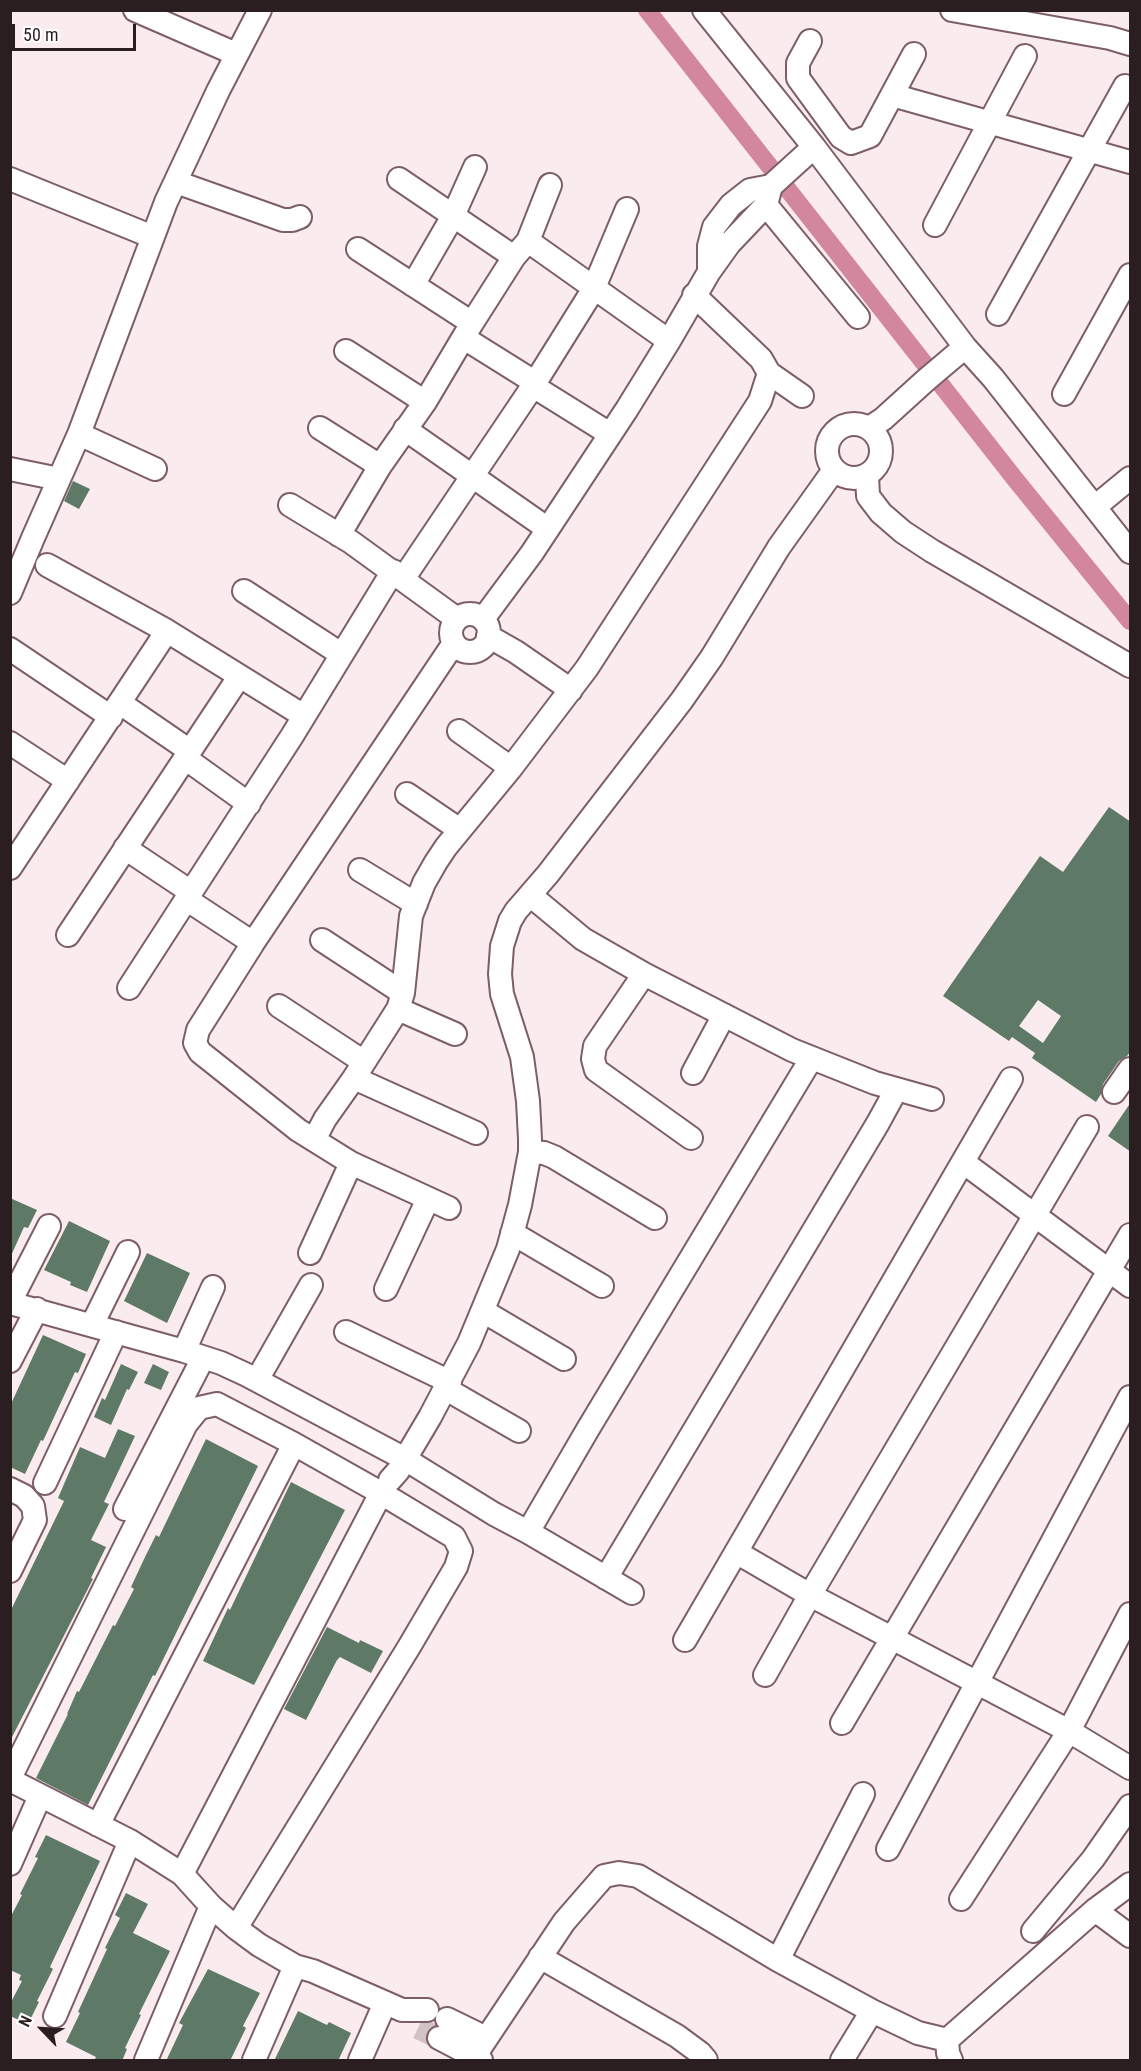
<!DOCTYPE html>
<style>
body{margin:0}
#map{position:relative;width:1141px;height:2071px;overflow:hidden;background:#faebef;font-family:"Roboto Condensed",sans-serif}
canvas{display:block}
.frame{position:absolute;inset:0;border:12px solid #2b1e21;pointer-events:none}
.north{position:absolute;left:12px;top:1999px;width:60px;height:60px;-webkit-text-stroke:4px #fff;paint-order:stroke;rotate:295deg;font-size:16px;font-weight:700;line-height:24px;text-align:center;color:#2b1e21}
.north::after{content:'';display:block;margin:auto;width:21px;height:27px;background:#2b1e21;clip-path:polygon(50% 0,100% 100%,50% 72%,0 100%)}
.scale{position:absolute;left:12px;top:24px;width:124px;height:27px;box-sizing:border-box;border:3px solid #2b1e21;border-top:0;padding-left:8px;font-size:18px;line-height:21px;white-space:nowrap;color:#2b1e21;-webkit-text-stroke:4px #fff;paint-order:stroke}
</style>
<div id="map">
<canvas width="1141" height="2071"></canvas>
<div class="frame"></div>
<div class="north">N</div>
<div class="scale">50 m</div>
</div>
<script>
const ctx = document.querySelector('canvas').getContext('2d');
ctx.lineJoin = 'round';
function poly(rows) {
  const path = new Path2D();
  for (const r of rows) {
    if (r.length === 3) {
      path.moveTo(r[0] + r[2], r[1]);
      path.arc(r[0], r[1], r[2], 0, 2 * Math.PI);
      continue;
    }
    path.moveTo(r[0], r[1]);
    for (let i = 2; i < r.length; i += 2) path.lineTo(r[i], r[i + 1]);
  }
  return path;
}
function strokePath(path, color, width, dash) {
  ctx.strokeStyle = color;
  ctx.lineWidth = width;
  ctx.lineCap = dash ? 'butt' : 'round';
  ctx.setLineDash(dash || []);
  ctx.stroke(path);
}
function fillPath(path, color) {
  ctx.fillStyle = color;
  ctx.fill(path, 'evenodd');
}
strokePath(poly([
 [647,10,1015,479,1130,621]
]), '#d3879e', 18);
fillPath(poly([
 [73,481,90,489,79,509,64,501],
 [1109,807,1131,822,1131,1051,1127,1056,1119,1061,1103,1084,1101,1094,1096,1102,1032,1058,1035,1053,1012,1037,1009,1041,943,996,1040,856,1063,872],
 [1038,1000,1061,1016,1043,1043,1019,1026],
 [1131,1102,1131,1152,1108,1136],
 [10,1198,37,1210,28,1228,24,1227,10,1258],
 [69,1221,110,1241,87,1292,70,1285,71,1282,44,1270],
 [147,1253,190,1273,167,1323,124,1301],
 [43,1335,86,1354,78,1373,75,1372,43,1441,41,1440,25,1474,10,1467,10,1406],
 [121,1364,138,1372,129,1390,127,1389,111,1425,94,1417,102,1398,105,1400],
 [153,1364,169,1372,161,1390,144,1383],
 [118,1429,135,1436,104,1502,109,1504,91,1540,106,1547,91,1578,93,1579,10,1741,10,1612,64,1501,58,1498,80,1447,105,1458],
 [206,1439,258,1466,155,1676,153,1675,88,1805,36,1778,68,1714,67,1714,77,1691,79,1692,113,1625,115,1626,134,1589,131,1587,145,1557,156,1535,159,1537],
 [291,1482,345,1510,254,1685,203,1661,228,1608,230,1610],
 [327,1627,359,1643,360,1640,383,1651,371,1673,340,1657,337,1660,306,1720,284,1709],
 [46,1835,100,1861,50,1967,53,1969,37,2001,39,2002,28,2024,10,2016,10,2004,22,1981,19,1980,21,1975,10,1970,10,1918,22,1895,20,1894,38,1858,35,1857],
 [126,1893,148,1904,133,1933,170,1951,139,2014,141,2015,125,2048,127,2049,122,2061,94,2061,96,2057,66,2042,80,2013,78,2012,107,1949,105,1948,120,1918,115,1915],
 [208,1969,260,1993,243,2026,246,2028,230,2061,166,2061,183,2025,179,2023],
 [298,2011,327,2025,329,2022,351,2033,338,2061,274,2061]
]), '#5e7965');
strokePath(poly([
 [418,2028,439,2038]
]), '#d1c2c6', 22, [22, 11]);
const minor = poly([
 [135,10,236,54],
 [704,10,814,147,965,347,993,378,1130,552],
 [952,10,1110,38,1130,44],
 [810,41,798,63,798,78,841,137,851,143,870,136,914,54],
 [892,95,1130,162],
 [10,179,153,237],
 [399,179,514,257],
 [176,182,283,220,292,220,300,217],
 [766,205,858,317],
 [935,225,1025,56],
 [528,241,669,341],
 [358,249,472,323],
 [709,272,709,246,714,227,731,205,750,190,771,186,814,147],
 [413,285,453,216,475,167],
 [998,314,1125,86],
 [464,338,536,383],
 [346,351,425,402],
 [769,373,802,396],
 [533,386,610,434],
 [1064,394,1130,275],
 [854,451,27],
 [320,428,380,466],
 [869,428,883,419,926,380,965,347],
 [405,429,548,529],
 [79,434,155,469],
 [10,469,59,479],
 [867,475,868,496,881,513,903,532,932,551,1130,666],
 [290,505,351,542,457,619],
 [1096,506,1130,478],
 [339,535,380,466,425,402,472,323,514,257,528,241,550,185],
 [47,565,167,631,304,716],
 [403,579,533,386,593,290,627,209],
 [244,591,341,654],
 [10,593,33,538,79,434,166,202,218,91,260,10],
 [470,633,19],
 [483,619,532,553,627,409,669,341,709,272,729,244,766,205,771,186],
 [488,636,516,652,571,690],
 [10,649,111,717],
 [120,703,190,751],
 [459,731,511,768],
 [10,743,68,781],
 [185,758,249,804],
 [407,794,460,830],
 [125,848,191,892],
 [10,868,167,631],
 [360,870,416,904],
 [530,895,583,939,644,974,792,1050,875,1083,932,1099],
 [186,899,253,943],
 [68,935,239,677],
 [322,940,403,993],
 [644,974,595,1046,593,1059,596,1070,691,1138],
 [129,988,292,736,393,571],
 [279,1006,364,1062],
 [398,1009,455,1034],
 [693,1073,724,1015],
 [354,1078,476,1133],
 [1114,1092,1130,1069],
 [314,1140,325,1119,354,1078,398,1009,403,993,411,916,424,883,436,862,446,847,511,768,587,668,760,401,769,373,761,359,694,295],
 [530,1152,544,1153,554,1157,655,1218],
 [963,1162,1130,1286],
 [449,1208,351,1163,298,1130,200,1052,195,1043,198,1030,253,943,454,643],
 [512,1233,602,1286],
 [310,1253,351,1163],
 [386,1289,428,1199],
 [10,1302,49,1226],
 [10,1303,184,1351,221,1363,247,1375,405,1459,494,1514,528,1532,632,1593],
 [483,1311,564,1359],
 [92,1325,128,1252],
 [346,1332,450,1382],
 [184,1351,213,1287],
 [10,1361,37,1309],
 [257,1380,311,1285],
 [446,1389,519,1431],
 [390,1480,398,1471,430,1417,469,1343,508,1249,520,1205,530,1152,530,1139,528,1101,522,1057,502,994,500,974,502,946,510,921,516,911,548,874,682,700,712,657,779,547,834,470],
 [45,1483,116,1332],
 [10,1489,24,1496,33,1506,35,1520,10,1571],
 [125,1509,203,1358],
 [528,1532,588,1429,811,1059],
 [736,1552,810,1595,1069,1731,1130,1768],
 [606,1578,878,1123,896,1090],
 [685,1640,1011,1079],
 [765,1675,810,1595,1087,1127],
 [842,1723,1130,1235],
 [10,1778,186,1424,199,1408,217,1404,294,1444,381,1493,454,1537,461,1551,456,1567,409,1647,236,1928],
 [10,1780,130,1841,182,1874,211,1906,236,1928,259,1945,295,1966,313,1971,402,2010,427,2010],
 [98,1825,294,1444],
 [888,1849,1130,1397],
 [10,1864,40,1796],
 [182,1874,381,1493],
 [961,1899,1069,1731,1130,1614],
 [1095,1910,1130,1936],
 [1033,1931,1093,1859,1130,1806],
 [540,1957,677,2036,700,2053,706,2060],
 [778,1960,863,1794],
 [55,2016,130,1841],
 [447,2019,486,2038],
 [439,2038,481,2060],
 [947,2040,1095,1910,1130,1884],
 [947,2040,948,2053,951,2060],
 [146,2060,211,1906],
 [254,2060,295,1966],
 [360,2060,385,2003],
 [472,2060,564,1922,604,1876,619,1873,638,1876,778,1960,872,2011,918,2033,947,2040],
 [842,2060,872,2011]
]);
strokePath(minor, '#7d5e67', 26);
strokePath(minor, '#fff', 22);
</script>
